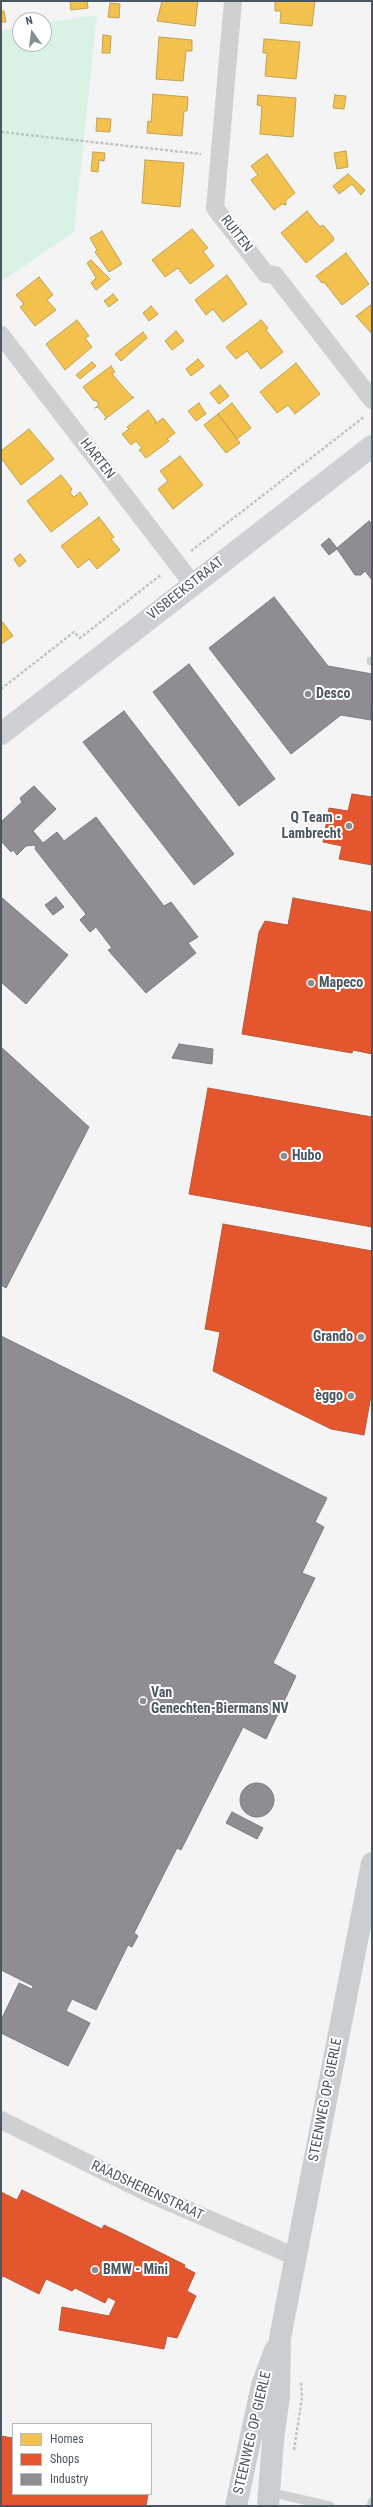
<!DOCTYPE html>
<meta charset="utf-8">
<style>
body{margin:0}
#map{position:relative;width:373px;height:2507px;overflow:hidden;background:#f4f4f4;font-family:"Roboto Condensed",sans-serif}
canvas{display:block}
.frame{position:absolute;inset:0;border:2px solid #4a5661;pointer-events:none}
.legend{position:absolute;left:12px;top:2423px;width:140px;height:72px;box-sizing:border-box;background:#fff;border:1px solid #b7bbc0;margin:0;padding:5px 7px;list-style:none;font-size:12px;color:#4a5661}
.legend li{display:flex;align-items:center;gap:8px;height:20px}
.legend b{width:20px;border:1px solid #b7bbc0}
.north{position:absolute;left:12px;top:12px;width:40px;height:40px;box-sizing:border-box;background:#fff;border:1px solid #b7bbc0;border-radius:50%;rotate:346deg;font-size:11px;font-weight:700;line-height:16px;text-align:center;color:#4a5661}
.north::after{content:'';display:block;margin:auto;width:14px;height:18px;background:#868d94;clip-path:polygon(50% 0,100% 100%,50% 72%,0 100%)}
</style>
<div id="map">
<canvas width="373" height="2507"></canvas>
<div class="frame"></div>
<ul class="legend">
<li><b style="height:11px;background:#f2c14e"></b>Homes</li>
<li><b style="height:11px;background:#e4572e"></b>Shops</li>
<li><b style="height:11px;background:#8d8d92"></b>Industry</li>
</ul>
<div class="north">N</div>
</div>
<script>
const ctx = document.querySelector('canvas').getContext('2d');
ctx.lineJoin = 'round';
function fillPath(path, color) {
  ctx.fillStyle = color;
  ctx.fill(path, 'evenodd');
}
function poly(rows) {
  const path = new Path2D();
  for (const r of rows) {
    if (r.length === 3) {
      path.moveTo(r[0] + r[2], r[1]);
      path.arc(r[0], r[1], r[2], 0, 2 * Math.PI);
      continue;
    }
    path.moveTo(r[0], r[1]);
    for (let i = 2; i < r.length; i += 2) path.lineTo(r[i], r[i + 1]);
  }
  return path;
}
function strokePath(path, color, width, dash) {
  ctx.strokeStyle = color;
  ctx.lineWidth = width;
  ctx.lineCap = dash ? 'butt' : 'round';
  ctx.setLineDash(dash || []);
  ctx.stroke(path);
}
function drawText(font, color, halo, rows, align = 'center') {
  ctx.font = font + ' "Roboto Condensed",sans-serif';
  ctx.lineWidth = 4;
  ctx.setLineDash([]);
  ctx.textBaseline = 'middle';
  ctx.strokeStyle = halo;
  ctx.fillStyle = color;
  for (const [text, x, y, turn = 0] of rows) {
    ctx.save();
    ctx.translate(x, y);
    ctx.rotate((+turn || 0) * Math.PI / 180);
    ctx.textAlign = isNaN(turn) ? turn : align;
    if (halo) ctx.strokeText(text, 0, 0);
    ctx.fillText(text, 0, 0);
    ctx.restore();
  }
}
fillPath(poly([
 [97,15,74,232,1,282,1,31,20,27,20,44,44,44,44,23]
]), '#d9f2e3');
const homes = poly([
 [70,1,87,1,88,8,71,10,70,1],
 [162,1,198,1,195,26,157,21,162,1],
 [275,1,315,1,312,26,280,23,281,11,275,11,275,1],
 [110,3,120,4,119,18,108,17,110,3],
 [1,11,4,11,6,22,1,22,1,11],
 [103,35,111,36,110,53,102,53,103,35],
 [159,37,192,40,192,51,186,51,183,81,156,79,159,37],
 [264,39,300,42,296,79,265,76,267,53,263,53,264,39],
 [153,94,188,97,187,111,184,111,182,136,147,133,148,121,151,122,153,94],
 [258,95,296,98,293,137,260,134,262,106,257,105,258,95],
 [335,95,346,96,344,109,333,108,335,95],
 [97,118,111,119,110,132,96,131,97,118],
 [346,151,348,167,337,169,334,153,346,151],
 [93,152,105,153,104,161,99,160,98,172,91,171,93,152],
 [267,154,295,193,286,200,286,205,282,204,274,210,251,180,258,175,251,166,267,154],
 [145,160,184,163,180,207,142,203,145,160],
 [348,174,365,190,361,195,352,184,339,194,333,186,348,174],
 [307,211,320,227,323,225,334,238,333,241,306,263,281,233,307,211],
 [192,229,208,248,203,251,214,266,190,284,178,268,165,277,152,260,192,229],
 [102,231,122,264,109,272,95,252,97,250,90,238,102,231],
 [346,253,369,284,342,305,324,282,322,283,316,276,346,253],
 [91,260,110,279,96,290,91,283,96,278,94,274,87,263,91,260],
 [227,275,247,304,223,322,213,309,206,315,195,300,227,275],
 [39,277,53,295,47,300,56,310,35,326,20,307,24,304,16,295,39,277],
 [113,294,118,300,109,307,104,301,113,294],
 [372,304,372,334,356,316,372,304],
 [151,306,158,314,149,321,143,313,151,306],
 [77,320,89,336,85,338,92,347,65,370,46,344,77,320],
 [261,320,268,328,266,330,283,352,261,369,247,351,236,359,226,347,261,320],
 [176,331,184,341,172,350,165,341,176,331],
 [143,332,147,338,121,361,115,354,143,332],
 [198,359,204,366,191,376,186,369,198,359],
 [92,362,96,366,80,379,76,375,92,362],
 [296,363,320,394,295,414,288,405,277,413,260,392,296,363],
 [111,366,115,372,112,374,132,397,134,397,104,420,106,417,98,407,95,408,99,405,96,400,94,401,83,387,111,366],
 [220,385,229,396,219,404,210,393,220,385],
 [199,403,206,414,196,421,188,411,199,403],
 [232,403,251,428,237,439,218,414,232,403],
 [148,410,156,421,155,424,163,418,175,433,167,439,169,441,146,458,139,450,142,448,136,441,131,445,122,434,129,429,127,427,148,410],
 [218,414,240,443,226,453,204,425,218,414],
 [29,429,54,459,21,485,1,458,1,451,29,429],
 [180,456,203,485,173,509,158,489,168,481,160,471,180,456],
 [61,475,72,489,70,493,74,497,80,492,88,504,51,532,27,501,61,475],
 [99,517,114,537,111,539,120,550,97,569,89,559,78,568,61,546,99,517],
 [20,554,26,561,19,567,14,559,20,554],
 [1,620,13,636,1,644,1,620]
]);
fillPath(homes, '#f2c14e');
strokePath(homes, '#c0a154', 1);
const shops = poly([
 [352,794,372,797,372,865,339,859,342,846,323,842,329,808,348,811,352,794],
 [293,898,372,912,372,1054,353,1050,352,1053,242,1034,259,932,265,921,288,925,293,898],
 [208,1088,372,1117,372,1227,189,1194,208,1088],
 [223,1224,372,1251,372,1390,364,1435,331,1429,213,1371,220,1332,205,1329,223,1224],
 [22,2190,102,2229,104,2225,121,2233,185,2265,184,2267,195,2273,187,2291,196,2296,177,2338,167,2336,164,2349,59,2330,62,2307,109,2316,116,2301,108,2297,105,2303,75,2288,72,2291,46,2279,39,2294,3,2276,1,2279,1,2192,17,2200,22,2190],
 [1,2436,13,2438,13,2494,148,2494,146,2506,1,2506,1,2436]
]);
fillPath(shops, '#e4572e');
strokePath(shops, '#b6573d', 1);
const industry = poly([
 [369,521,372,524,372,580,365,571,361,575,355,575,337,549,329,555,321,545,329,538,337,548,369,521],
 [274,597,328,666,372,674,371,720,341,715,291,754,209,648,274,597],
 [189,664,275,779,239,806,153,692,189,664],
 [124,711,234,854,194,885,83,742,124,711],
 [34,786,56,809,33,831,43,843,57,832,64,841,96,817,164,906,171,902,198,937,188,943,196,953,146,993,108,950,112,948,96,927,90,932,80,920,86,914,35,849,36,847,34,845,26,846,17,855,13,850,11,852,1,841,1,822,22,802,20,798,34,786],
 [1,897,68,955,26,1004,1,982,1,897],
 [56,897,64,907,53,915,45,905,56,897],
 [179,1044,213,1049,212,1064,172,1058,179,1044],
 [1,1047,89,1127,6,1288,1,1285,1,1047],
 [1,1336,327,1498,315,1522,324,1527,302,1573,315,1578,273,1663,296,1676,266,1739,243,1727,181,1850,177,1848,134,1933,138,1936,132,1947,128,1945,96,2010,72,1999,66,2011,90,2023,68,2066,1,2033,1,2020,19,1983,32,1989,33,1986,1,1970,1,1336],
 [257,1800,17],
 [232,1812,263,1828,257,1839,226,1823,232,1812]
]);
fillPath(industry, '#8d8d92');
strokePath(industry, '#797c83', 1);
strokePath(poly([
 [1,132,201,154],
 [191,551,364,417],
 [1,689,74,632,80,638,162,574],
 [294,2450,302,2397,301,2382]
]), '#bcc7c4', 2.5, [3, 2]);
strokePath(poly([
 [371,661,372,661],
 [269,2492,330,2506],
 [371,2506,372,2502]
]), '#ced0d2', 9);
strokePath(poly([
 [233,1,215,208,266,274,275,275,372,400],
 [1,335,192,583],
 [1,2120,146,2192,296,2257]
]), '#ced0d2', 18);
strokePath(poly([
 [1,734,372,446]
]), '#ced0d4', 22);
strokePath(poly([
 [236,2506,262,2385,275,2350],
 [268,2506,273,2440,279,2396,280,2338,372,1863]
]), '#caced1', 22);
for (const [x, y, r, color] of [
 [308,694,4,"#868d94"],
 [349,826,4,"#868d94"],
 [311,983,4,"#868d94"],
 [284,1156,4,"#868d94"],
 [361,1337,4,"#868d94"],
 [351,1396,4,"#868d94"],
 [143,1701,4,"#868d94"],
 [95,2270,4,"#868d94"]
]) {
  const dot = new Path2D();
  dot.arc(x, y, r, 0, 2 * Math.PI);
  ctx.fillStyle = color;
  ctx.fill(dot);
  strokePath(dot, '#fff', 1.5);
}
drawText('14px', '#4a5661', '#fff', [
 ["RUITEN",236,234,52],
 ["HARTEN",97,459,52],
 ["VISBEEKSTRAAT",186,589,-38],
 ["STEENWEG OP GIERLE",326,2100,-79],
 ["RAADSHERENSTRAAT",147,2191,25],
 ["STEENWEG OP GIERLE",253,2433,-77]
]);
drawText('bold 14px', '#4a5661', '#fff', [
 ["Desco",316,694],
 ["Q Team -",341,818,"right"],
 ["Lambrecht",341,834,"right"],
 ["Mapeco",319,983],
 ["Hubo",292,1156],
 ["Grando",353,1337,"right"],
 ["èggo",343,1396,"right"],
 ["Van",151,1693],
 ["Genechten-Biermans NV",151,1709],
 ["BMW - Mini",103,2270]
], 'left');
</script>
